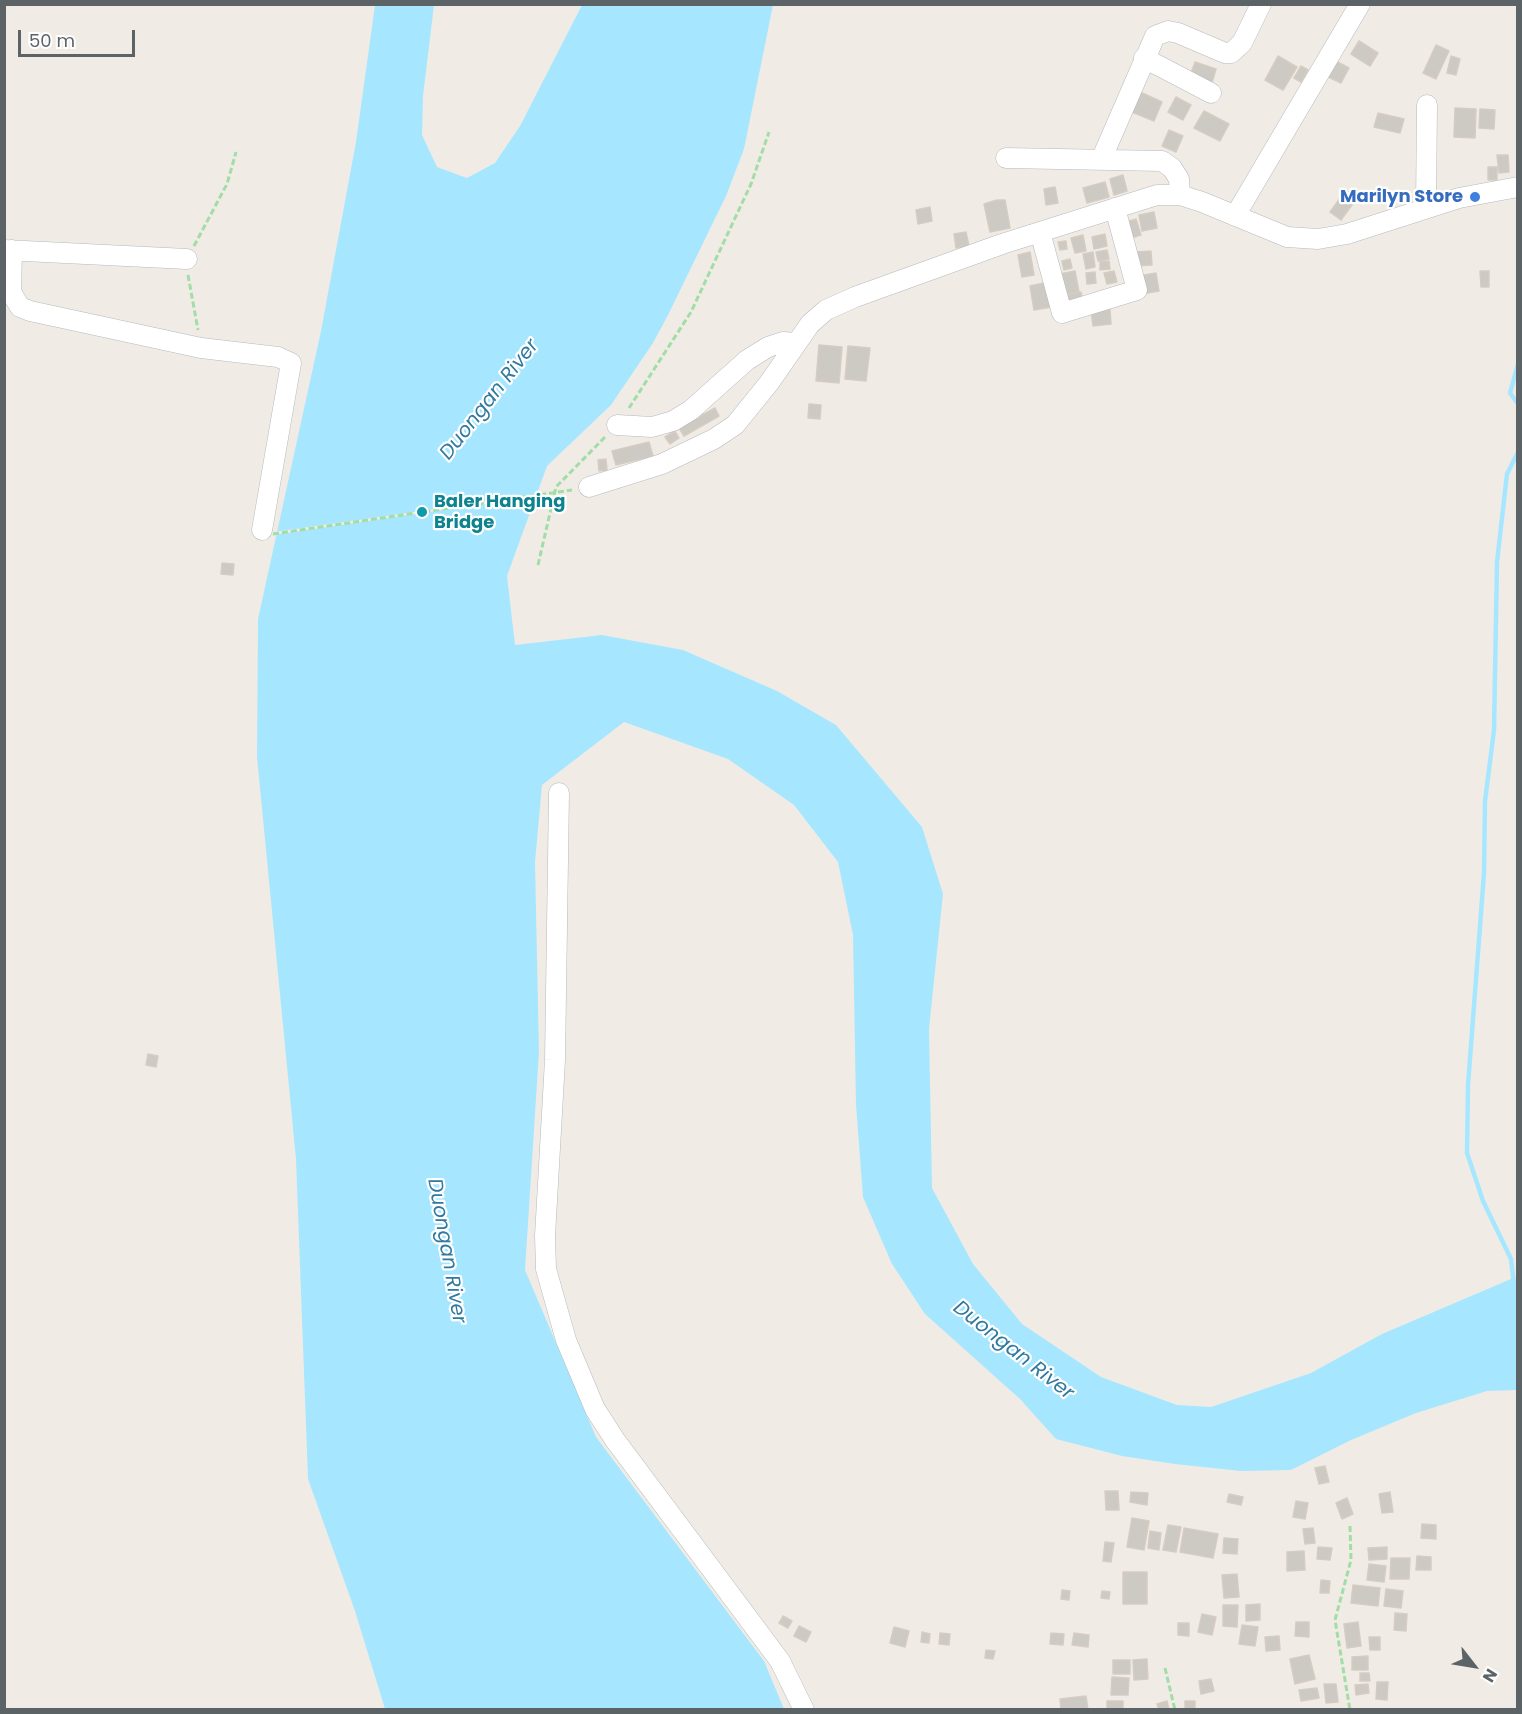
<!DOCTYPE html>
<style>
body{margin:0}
#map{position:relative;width:1522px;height:1714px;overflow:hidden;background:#f0ece5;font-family:Poppins,sans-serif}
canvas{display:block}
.frame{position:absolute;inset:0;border:6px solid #5c6367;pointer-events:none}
.north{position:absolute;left:1444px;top:1636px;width:60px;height:60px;-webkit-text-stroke:4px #fff;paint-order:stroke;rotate:121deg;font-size:16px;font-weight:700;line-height:24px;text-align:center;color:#5c6367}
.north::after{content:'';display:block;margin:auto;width:21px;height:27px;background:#5c6367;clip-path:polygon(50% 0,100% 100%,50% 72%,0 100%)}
.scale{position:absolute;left:18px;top:30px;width:117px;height:27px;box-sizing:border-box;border:3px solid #5c6367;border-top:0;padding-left:8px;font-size:18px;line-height:21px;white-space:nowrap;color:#5c6367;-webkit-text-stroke:4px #fff;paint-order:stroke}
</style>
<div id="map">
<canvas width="1522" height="1714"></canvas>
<div class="frame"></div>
<div class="north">N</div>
<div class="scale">50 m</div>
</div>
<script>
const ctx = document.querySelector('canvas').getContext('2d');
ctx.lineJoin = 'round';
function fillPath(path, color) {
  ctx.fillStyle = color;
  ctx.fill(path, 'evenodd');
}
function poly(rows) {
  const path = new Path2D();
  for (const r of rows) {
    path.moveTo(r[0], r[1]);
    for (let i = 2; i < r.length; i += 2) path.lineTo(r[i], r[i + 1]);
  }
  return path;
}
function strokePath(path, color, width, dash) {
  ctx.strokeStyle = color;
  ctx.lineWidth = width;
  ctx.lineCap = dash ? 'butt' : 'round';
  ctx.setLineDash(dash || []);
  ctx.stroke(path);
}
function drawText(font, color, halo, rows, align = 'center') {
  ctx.font = font + ' Poppins,sans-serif';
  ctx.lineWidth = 4.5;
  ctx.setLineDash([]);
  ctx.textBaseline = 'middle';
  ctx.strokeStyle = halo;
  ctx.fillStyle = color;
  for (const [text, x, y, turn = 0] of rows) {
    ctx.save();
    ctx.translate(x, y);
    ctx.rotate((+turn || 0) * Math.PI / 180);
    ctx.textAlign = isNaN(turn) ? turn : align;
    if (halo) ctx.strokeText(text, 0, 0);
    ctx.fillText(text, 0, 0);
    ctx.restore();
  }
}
fillPath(poly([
 [375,5,434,5,423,96,422,135,437,167,467,178,495,163,520,126,582,5,773,5,744,149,726,196,668,315,653,343,611,405,547,466,507,576,515,645,602,635,683,650,777,691,836,725,922,827,943,894,929,1029,932,1188,973,1264,1022,1324,1101,1377,1177,1405,1211,1407,1311,1373,1382,1334,1511,1279,1517,1279,1517,1390,1487,1391,1416,1413,1351,1440,1291,1470,1241,1471,1175,1464,1122,1456,1056,1439,1020,1399,925,1314,892,1264,863,1197,856,1105,853,935,838,862,794,805,728,759,624,722,542,785,535,862,539,1052,525,1270,596,1437,764,1661,784,1709,385,1709,355,1611,308,1479,296,1159,257,757,258,619,321,331,356,142]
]), '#a6e7ff');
fillPath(poly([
 [539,494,538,496,273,535,274,532]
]), '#f0ece5');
strokePath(poly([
 [1518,364,1510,393,1518,404],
 [1514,1285,1511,1259,1483,1201,1467,1153,1468,1085,1484,873,1485,801,1494,730,1497,562,1507,474,1518,452]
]), '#a6e7ff', 4.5);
const building = poly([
 [1359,41,1378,53,1370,66,1351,54,1359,41],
 [1436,45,1449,51,1436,79,1423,73,1436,45],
 [1278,56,1297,67,1283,90,1265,80,1278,56],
 [1451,56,1460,59,1456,75,1447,73,1451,56],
 [1332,59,1349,68,1341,83,1324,75,1332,59],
 [1195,62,1216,69,1212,83,1190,76,1195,62],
 [1301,66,1308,70,1301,82,1294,78,1301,66],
 [1140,92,1162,102,1154,121,1132,112,1140,92],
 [1176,97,1191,105,1183,120,1168,112,1176,97],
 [1455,108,1476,109,1475,138,1454,137,1455,108],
 [1480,109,1495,110,1494,129,1479,128,1480,109],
 [1204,111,1229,124,1220,141,1194,128,1204,111],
 [1378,113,1404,119,1400,133,1374,127,1378,113],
 [1169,130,1183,136,1176,152,1162,146,1169,130],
 [1497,155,1508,155,1509,172,1499,173,1497,155],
 [1488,167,1497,167,1497,180,1488,180,1488,167],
 [1123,175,1127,191,1114,195,1110,179,1123,175],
 [1105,182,1109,197,1087,203,1083,188,1105,182],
 [1055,187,1058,203,1046,205,1044,189,1055,187],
 [1346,190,1357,198,1341,220,1330,212,1346,190],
 [997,200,1005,200,1010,228,990,232,984,204,997,200],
 [930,207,932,221,918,224,916,210,930,207],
 [1154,212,1157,228,1142,231,1139,215,1154,212],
 [1136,219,1141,235,1131,238,1126,222,1136,219],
 [966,232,969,246,956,248,954,234,966,232],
 [1105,234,1107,246,1094,249,1092,237,1105,234],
 [1083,235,1086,251,1075,253,1071,238,1083,235],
 [1066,241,1067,249,1060,250,1058,242,1066,241],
 [1107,250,1109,259,1098,261,1096,252,1107,250],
 [1151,251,1152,265,1136,266,1135,252,1151,251],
 [1030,252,1034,275,1022,277,1018,255,1030,252],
 [1093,252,1095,267,1086,269,1083,254,1093,252],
 [1070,259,1072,268,1064,270,1062,261,1070,259],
 [1109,261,1110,269,1100,270,1100,262,1109,261],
 [1075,271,1079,292,1063,295,1059,274,1075,271],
 [1114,271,1117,282,1107,284,1104,273,1114,271],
 [1480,271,1489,271,1489,287,1481,287,1480,271],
 [1095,272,1096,283,1087,284,1086,273,1095,272],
 [1156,273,1159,291,1142,294,1139,276,1156,273],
 [1048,282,1052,307,1034,310,1030,286,1048,282],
 [1081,292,1083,303,1066,307,1064,295,1081,292],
 [1110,309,1111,324,1093,326,1091,311,1110,309],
 [819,345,842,347,839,383,816,381,819,345],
 [848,346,870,348,866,381,845,379,848,346],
 [809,404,821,405,820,419,808,418,809,404],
 [715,408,719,416,684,436,679,428,715,408],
 [675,431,679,438,670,444,665,437,675,431],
 [649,442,653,456,616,465,612,451,649,442],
 [606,459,607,470,599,471,598,460,606,459],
 [222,563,234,564,233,575,221,574,222,563],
 [148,1054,158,1056,156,1067,146,1065,148,1054],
 [1325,1466,1329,1482,1319,1484,1315,1468,1325,1466],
 [1105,1491,1118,1491,1119,1510,1106,1510,1105,1491],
 [1131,1492,1148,1493,1147,1505,1130,1502,1131,1492],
 [1390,1492,1393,1512,1382,1513,1379,1494,1390,1492],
 [1229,1494,1243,1497,1241,1505,1227,1502,1229,1494],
 [1347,1498,1353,1514,1342,1519,1336,1503,1347,1498],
 [1296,1501,1308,1503,1305,1519,1293,1517,1296,1501],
 [1132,1518,1149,1521,1144,1550,1127,1547,1132,1518],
 [1422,1524,1436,1525,1436,1539,1421,1538,1422,1524],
 [1168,1525,1181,1527,1176,1552,1163,1550,1168,1525],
 [1184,1528,1218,1534,1213,1558,1180,1552,1184,1528],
 [1313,1528,1315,1543,1305,1544,1303,1529,1313,1528],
 [1150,1531,1161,1533,1159,1550,1148,1548,1150,1531],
 [1224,1538,1238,1539,1237,1554,1223,1553,1224,1538],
 [1105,1542,1114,1543,1111,1562,1103,1561,1105,1542],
 [1318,1547,1332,1548,1330,1560,1317,1559,1318,1547],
 [1387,1547,1387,1559,1369,1560,1368,1548,1387,1547],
 [1304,1551,1305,1570,1287,1571,1287,1552,1304,1551],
 [1417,1556,1431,1557,1431,1570,1416,1570,1417,1556],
 [1391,1558,1410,1558,1409,1579,1390,1579,1391,1558],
 [1369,1564,1386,1566,1384,1582,1367,1580,1369,1564],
 [1123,1572,1147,1572,1147,1604,1123,1604,1123,1572],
 [1237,1574,1239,1597,1224,1598,1222,1575,1237,1574],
 [1321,1580,1330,1581,1329,1593,1320,1593,1321,1580],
 [1353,1585,1380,1588,1378,1606,1351,1603,1353,1585],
 [1386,1589,1403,1591,1401,1608,1384,1606,1386,1589],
 [1062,1590,1070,1591,1069,1600,1061,1599,1062,1590],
 [1102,1591,1110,1592,1109,1599,1101,1598,1102,1591],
 [1260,1604,1260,1620,1246,1621,1246,1605,1260,1604],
 [1223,1605,1238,1605,1237,1627,1223,1626,1223,1605],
 [1395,1613,1407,1614,1406,1631,1394,1630,1395,1613],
 [1202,1614,1216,1617,1212,1635,1198,1632,1202,1614],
 [783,1616,792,1621,788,1628,779,1623,783,1616],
 [1296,1622,1309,1622,1309,1637,1295,1636,1296,1622],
 [1358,1622,1361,1646,1347,1648,1344,1624,1358,1622],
 [1178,1623,1189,1623,1189,1636,1178,1635,1178,1623],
 [1242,1625,1258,1627,1255,1646,1239,1644,1242,1625],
 [799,1626,811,1632,806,1642,794,1636,799,1626],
 [894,1627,909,1631,905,1647,890,1643,894,1627],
 [922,1632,930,1634,929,1643,921,1642,922,1632],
 [940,1633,950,1634,949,1645,939,1644,940,1633],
 [1051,1633,1064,1634,1063,1645,1050,1644,1051,1633],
 [1074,1633,1089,1635,1088,1647,1072,1645,1074,1633],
 [1279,1636,1280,1650,1266,1651,1265,1637,1279,1636],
 [1369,1637,1380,1637,1380,1650,1370,1650,1369,1637],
 [986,1650,995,1651,993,1659,985,1658,986,1650],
 [1309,1655,1315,1679,1295,1684,1290,1659,1309,1655],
 [1368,1656,1368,1670,1352,1670,1352,1657,1368,1656],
 [1147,1659,1148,1679,1134,1680,1133,1660,1147,1659],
 [1113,1660,1130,1660,1130,1674,1113,1674,1113,1660],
 [1360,1673,1369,1673,1370,1681,1360,1681,1360,1673],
 [1112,1677,1129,1678,1128,1695,1111,1695,1112,1677],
 [1211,1679,1214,1691,1201,1694,1199,1681,1211,1679],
 [1377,1682,1388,1682,1387,1700,1376,1699,1377,1682],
 [1324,1684,1336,1684,1338,1702,1326,1703,1324,1684],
 [1368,1684,1369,1693,1356,1695,1355,1685,1368,1684],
 [1317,1688,1319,1698,1301,1701,1299,1690,1317,1688],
 [1086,1696,1088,1710,1061,1710,1060,1699,1086,1696],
 [1107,1701,1123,1701,1123,1710,1107,1710,1107,1701],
 [1167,1701,1169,1710,1159,1710,1157,1704,1167,1701],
 [1185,1701,1195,1701,1195,1710,1185,1710,1185,1701]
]);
fillPath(building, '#cdc9c3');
strokePath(building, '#d6ccc2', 1.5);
const minor = poly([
 [1144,58,1211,93],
 [1006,158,1162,161,1172,168,1179,179,1180,195],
 [1101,160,1155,36,1168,31,1178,33,1225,53,1231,53,1242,43,1261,4],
 [1426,207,1427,105],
 [1235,216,1360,4],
 [1040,232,1062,313,1137,290,1115,208],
 [4,250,187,259],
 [12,250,11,292,20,307,30,311,201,348,278,357,291,363,262,530],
 [617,425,652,427,673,421,691,410,747,360,768,347,783,342,795,343],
 [589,487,662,464,714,439,735,425,769,383,810,324,826,310,855,297,1002,244,1157,195,1180,195,1202,202,1287,237,1318,239,1347,234,1459,198,1518,187],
 [559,793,555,1060,545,1236,546,1269,566,1340,595,1409,615,1440,780,1661,804,1710]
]);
strokePath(minor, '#b5b9bd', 21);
strokePath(poly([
 [194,246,227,184,236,152],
 [188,275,198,330],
 [629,408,691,312,751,184,769,132],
 [538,565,556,487,606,436],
 [1350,1526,1351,1560,1335,1620,1350,1710],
 [1165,1668,1175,1710]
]), '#a1dda6', 3, [6, 3]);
strokePath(minor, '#fff', 20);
strokePath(poly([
 [273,534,572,490]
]), '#a1dda6', 3, [6, 3]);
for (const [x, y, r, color] of [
 [1475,197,6,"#3f7fe0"],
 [422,512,6,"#0f9aa8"]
]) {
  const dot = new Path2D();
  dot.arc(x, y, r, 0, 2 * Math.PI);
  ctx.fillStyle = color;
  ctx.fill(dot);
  strokePath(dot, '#fff', 2);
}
drawText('bold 18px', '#366cbe', '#fff', [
 ["Marilyn Store",1463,197]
], 'right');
drawText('bold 18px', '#0d838f', '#fff', [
 ["Baler Hanging",434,502],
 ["Bridge",434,523]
], 'left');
drawText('italic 20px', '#32799f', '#fff', [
 ["Duongan River",490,400,-52],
 ["Duongan River",446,1251,80],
 ["Duongan River",1013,1351,38]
]);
</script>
